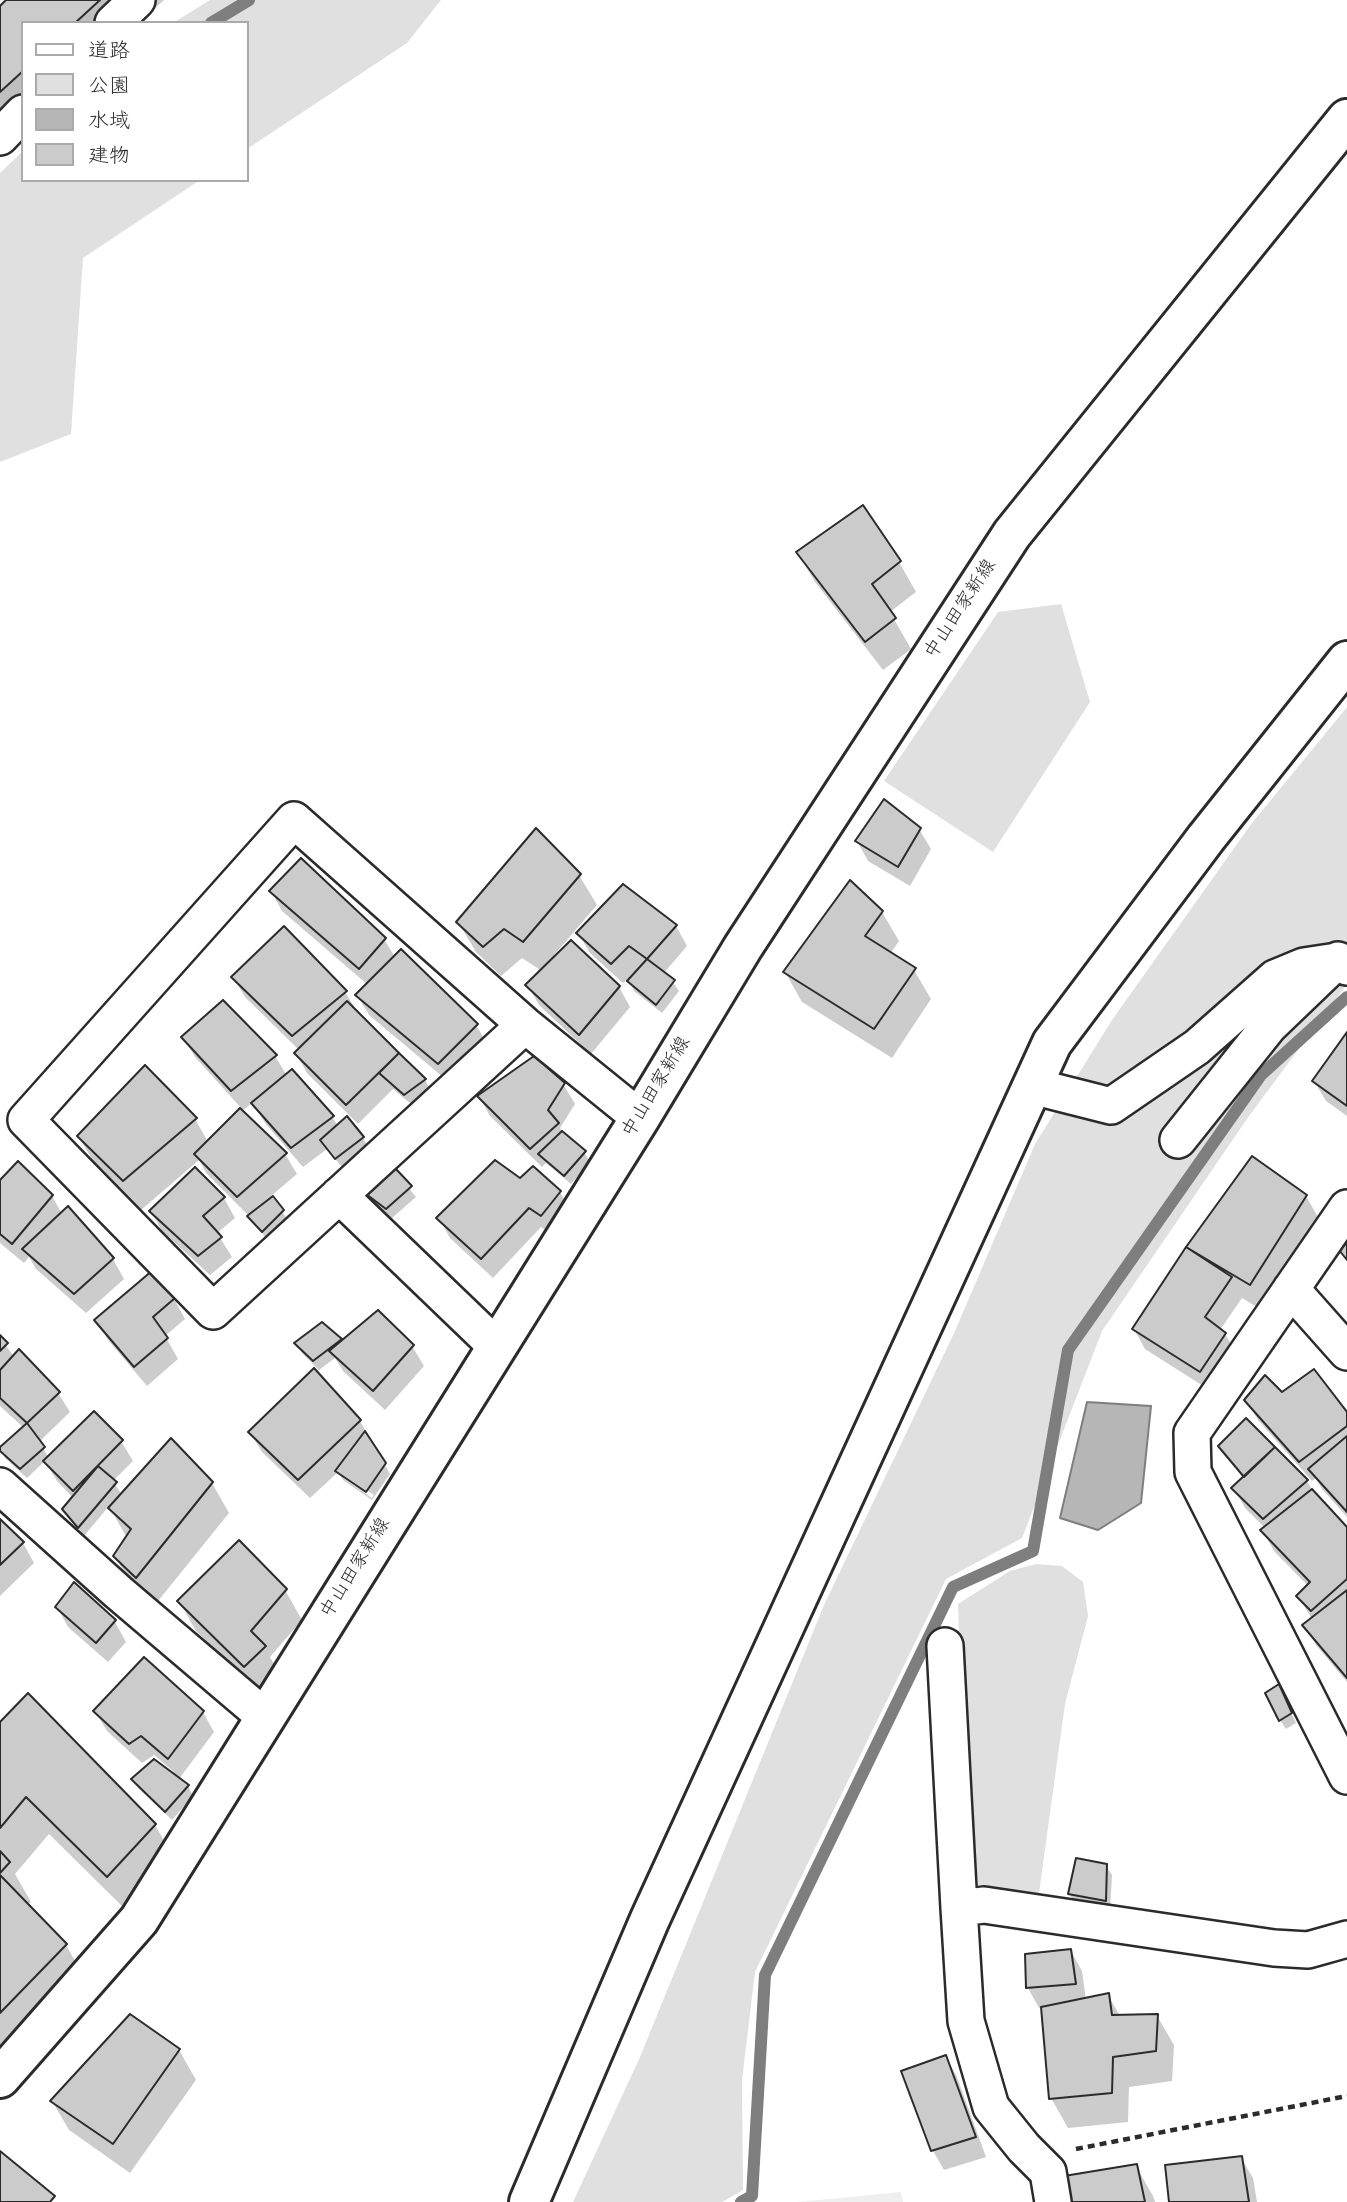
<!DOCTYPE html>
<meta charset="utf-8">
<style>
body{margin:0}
#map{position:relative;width:1347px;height:2202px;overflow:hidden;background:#fff;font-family:"Gochi Hand","Klee One",sans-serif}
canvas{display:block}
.legend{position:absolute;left:21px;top:21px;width:228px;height:161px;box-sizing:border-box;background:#fff;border:2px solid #aaa;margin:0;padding:9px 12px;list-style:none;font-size:21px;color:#2b2b2b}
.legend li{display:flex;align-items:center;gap:14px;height:35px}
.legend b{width:35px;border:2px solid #aaa}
</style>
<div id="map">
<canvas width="1347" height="2202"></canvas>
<ul class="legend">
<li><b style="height:9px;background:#fff"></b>道路</li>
<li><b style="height:19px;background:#e0e0e0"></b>公園</li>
<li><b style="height:19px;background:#b6b6b6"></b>水域</li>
<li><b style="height:19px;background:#cbcbcb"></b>建物</li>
</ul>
</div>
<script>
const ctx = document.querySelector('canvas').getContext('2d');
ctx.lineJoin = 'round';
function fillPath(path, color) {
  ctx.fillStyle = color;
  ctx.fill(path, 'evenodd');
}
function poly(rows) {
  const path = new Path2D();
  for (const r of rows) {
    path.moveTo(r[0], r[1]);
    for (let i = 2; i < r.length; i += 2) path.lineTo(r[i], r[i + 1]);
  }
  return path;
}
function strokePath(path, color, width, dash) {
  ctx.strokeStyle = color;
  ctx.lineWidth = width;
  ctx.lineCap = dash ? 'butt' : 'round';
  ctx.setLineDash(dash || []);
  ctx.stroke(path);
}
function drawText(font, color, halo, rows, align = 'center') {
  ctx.font = font + ' "Gochi Hand","Klee One",sans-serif';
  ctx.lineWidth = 5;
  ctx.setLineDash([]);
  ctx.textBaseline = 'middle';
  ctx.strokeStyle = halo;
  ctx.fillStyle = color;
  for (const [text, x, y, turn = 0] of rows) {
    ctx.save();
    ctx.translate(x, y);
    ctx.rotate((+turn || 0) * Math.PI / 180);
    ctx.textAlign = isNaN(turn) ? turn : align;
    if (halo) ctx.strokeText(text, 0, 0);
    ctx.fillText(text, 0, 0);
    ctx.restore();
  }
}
fillPath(poly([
 [0,0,113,0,90,23,23,23,23,91,0,115],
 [901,2192,903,2202,797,2202]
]), '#efefef');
fillPath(poly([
 [210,0,441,0,407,43,247,149,247,23,173,23],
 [23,151,23,180,200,180,83,258,71,434,0,462,0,173],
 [1061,604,1090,702,993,852,884,781,998,612],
 [1347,707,1347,984,1249,1116,1102,1331,1022,1538,946,1579,755,1972,742,2080,743,2190,722,2202,573,2202,640,2057,824,1605,955,1331,1035,1144,1112,1020,1252,823],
 [1036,1564,1062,1566,1083,1582,1088,1616,1065,1704,1039,1893,968,1884,958,1604,1010,1571]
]), '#e0e0e0');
const water = poly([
 [1087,1402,1151,1406,1141,1503,1098,1530,1060,1518,1087,1402]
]);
fillPath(water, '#b6b6b6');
strokePath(water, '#7e7e7e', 2);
fillPath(poly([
 [8,0,164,0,139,23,23,23,23,129,0,150,0,9],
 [798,553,899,562,916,592,890,612,911,649,883,670,815,582],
 [919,829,931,849,910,886,868,861,857,841],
 [579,875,597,905,554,955,619,987,630,1007,591,1054,539,1005,528,986,542,971,522,958,501,976,476,952,458,922],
 [271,891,384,939,395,957,476,1025,488,1045,450,1083,369,1015,357,995,368,985,282,911],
 [882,912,899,941,890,954,914,970,931,999,892,1058,802,1002,785,972],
 [676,926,687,946,663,974,673,982,679,991,662,1013,634,991,628,979,623,983,590,953,578,933],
 [233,977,345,992,357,1011,425,1080,430,1089,411,1104,393,1089,358,1124,307,1073,296,1053,299,1050,245,997],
 [1347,1035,1347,1116,1326,1101,1314,1081],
 [183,1037,275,1056,287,1076,332,1117,338,1126,363,1138,368,1147,342,1167,327,1149,303,1167,265,1123,253,1102,241,1112,285,1154,297,1174,271,1196,288,1220,268,1241,249,1216,207,1174,199,1160,141,1210,96,1166,79,1137,195,1119,208,1142,242,1109,195,1057],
 [563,1084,575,1104,560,1128,564,1135,584,1152,590,1162,571,1184,546,1163,542,1167,490,1116,479,1096],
 [1252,1158,1306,1196,1323,1226,1268,1314,1242,1298,1220,1330,1225,1334,1237,1354,1211,1391,1145,1349,1134,1329],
 [195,1169,224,1198,235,1218,217,1233,232,1257,210,1275,162,1231,151,1211],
 [394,1170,416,1197,392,1218,373,1203,368,1194],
 [520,1180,560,1192,571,1212,553,1235,541,1227,493,1278,450,1238,439,1218],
 [0,1182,52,1196,62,1214,68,1209,113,1259,124,1279,86,1313,36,1269,29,1257,24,1263,0,1243],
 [174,1299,185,1319,165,1336,178,1359,147,1386,108,1340,97,1320],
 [322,1324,342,1342,412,1346,424,1366,385,1410,343,1371,335,1358,319,1370,302,1353,296,1343],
 [0,1337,14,1357,58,1393,70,1412,39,1442,49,1458,121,1441,133,1461,113,1481,122,1495,212,1483,229,1513,154,1606,132,1586,115,1556,127,1538,109,1506,84,1536,64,1509,73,1498,57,1481,45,1461,27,1478,5,1458,0,1449,24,1428,0,1406],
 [1281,1395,1347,1415,1347,1517,1322,1489,1316,1478,1312,1481,1258,1420,1246,1400],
 [360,1421,390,1474,372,1500,343,1480,338,1472,310,1498,262,1452,250,1432],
 [343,1474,374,1495,372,1498,343,1478],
 [1220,1446,1275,1450,1307,1481,1315,1495,1347,1530,1347,1682,1316,1645,1304,1625,1312,1619,1298,1596,1308,1586,1274,1551,1263,1531,1266,1529,1245,1508,1234,1488,1245,1478],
 [0,1521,23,1543,34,1563,0,1596],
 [74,1585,115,1622,126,1642,108,1662,68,1627,57,1607],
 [285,1590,302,1620,270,1657,281,1677,262,1696,196,1631,179,1601],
 [28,1696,155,1825,177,1863,130,1914,49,1834,15,1874,31,1902,27,1905,66,1945,88,1984,0,2073,0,1725],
 [1283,1696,1296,1723,1286,1729,1280,1720],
 [95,1711,203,1712,214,1732,179,1779,188,1786,193,1796,172,1820,139,1789,133,1780,172,1774,174,1772,154,1755,142,1763,107,1731],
 [1106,1866,1112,1875,1110,1910,1075,1904,1070,1894],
 [1071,1951,1082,1971,1086,2000,1108,1995,1120,2016,1157,2016,1174,2045,1172,2081,1129,2087,1128,2122,1068,2128,1051,2098,1043,2007,1039,2008,1028,1988],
 [179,2050,196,2080,130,2173,69,2130,52,2101],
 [946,2057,957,2077,986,2157,944,2170,933,2151,903,2072],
 [1241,2158,1253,2178,1257,2202,1171,2202],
 [1136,2166,1153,2196,1155,2202,1071,2202]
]), '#0003');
strokePath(poly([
 [211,23,249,0],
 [741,2202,752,2196,765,1975,953,1587,1033,1551,1068,1350,1261,1075,1347,997]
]), '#7e7e7e', 12);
const building = poly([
 [6,0,100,0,75,23,23,23,23,71,0,92,0,6,6,0],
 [863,505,901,561,872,584,896,618,865,642,796,552,863,505],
 [884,799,921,828,898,867,855,841,884,799],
 [536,828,581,874,523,942,504,929,483,947,456,922,536,828],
 [301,858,386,938,359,969,269,891,301,858],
 [850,880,883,911,865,936,916,968,874,1029,783,972,850,880],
 [623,884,677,925,647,959,629,946,611,964,576,933,623,884],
 [284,926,347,991,292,1036,231,977,284,926],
 [571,940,620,986,579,1035,525,985,571,940],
 [401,949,478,1024,438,1064,355,995,401,949],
 [647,959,675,980,656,1005,627,981,647,959],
 [223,1000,277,1055,231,1091,181,1037,223,1000],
 [347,1001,399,1053,346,1105,294,1053,347,1001],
 [1347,1032,1347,1106,1312,1081,1347,1032],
 [399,1053,426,1079,404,1095,379,1073,399,1053],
 [534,1056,565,1083,548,1110,559,1123,530,1149,477,1096,534,1056],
 [145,1065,197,1118,123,1181,77,1136,145,1065],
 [292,1069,334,1116,291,1148,251,1103,292,1069],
 [240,1108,287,1153,237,1197,194,1154,240,1108],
 [347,1116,364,1137,335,1159,320,1140,347,1116],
 [562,1131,586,1151,564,1176,538,1154,562,1131],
 [1252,1156,1307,1195,1250,1285,1186,1247,1252,1156],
 [495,1160,520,1178,533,1166,561,1191,541,1216,529,1208,481,1259,436,1218,495,1160],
 [18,1161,53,1195,12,1244,0,1234,0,1180,18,1161],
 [195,1167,225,1197,203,1216,222,1237,198,1256,149,1211,195,1167],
 [395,1168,412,1186,386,1209,366,1194,395,1168],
 [273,1196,284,1210,262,1232,247,1216,273,1196],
 [68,1206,114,1258,74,1294,22,1249,68,1206],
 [1347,1243,1347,1260,1339,1250,1347,1243],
 [1186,1247,1232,1277,1205,1317,1226,1333,1200,1372,1132,1329,1186,1247],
 [153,1270,175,1298,153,1317,168,1338,134,1367,94,1320,153,1270],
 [378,1310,414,1345,373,1391,329,1351,378,1310],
 [322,1322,342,1339,313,1361,294,1343,322,1322],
 [0,1335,8,1343,0,1351,0,1335],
 [19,1349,60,1392,27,1423,0,1398,0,1370,19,1349],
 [314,1368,361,1420,298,1480,248,1432,314,1368],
 [1314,1369,1347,1412,1347,1426,1299,1462,1244,1400,1265,1375,1282,1392,1314,1369],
 [94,1411,123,1440,73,1491,43,1461,94,1411],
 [1246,1418,1275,1447,1244,1477,1218,1446,1246,1418],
 [27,1423,45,1447,20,1469,0,1451,0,1447,27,1423],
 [365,1431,386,1463,366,1492,335,1471,365,1431],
 [1347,1436,1347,1512,1308,1469,1347,1436],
 [171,1438,213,1482,136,1578,113,1556,131,1529,108,1508,171,1438],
 [1275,1447,1308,1480,1263,1519,1231,1488,1275,1447],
 [98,1466,117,1482,78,1528,62,1509,98,1466],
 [1312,1489,1347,1527,1347,1579,1311,1611,1296,1596,1310,1582,1260,1530,1312,1489],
 [0,1519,24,1542,0,1565,0,1519],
 [239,1540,287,1589,251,1631,266,1646,244,1667,177,1601,239,1540],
 [74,1582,116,1620,96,1643,55,1607,74,1582],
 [1347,1590,1347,1678,1302,1625,1347,1590],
 [144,1657,204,1711,168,1759,141,1736,129,1744,93,1711,144,1657],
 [1279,1684,1292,1713,1279,1721,1265,1693,1279,1684],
 [28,1693,156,1824,107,1877,26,1797,0,1828,0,1722,28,1693],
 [154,1759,189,1785,165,1812,131,1779,154,1759],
 [0,1851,10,1862,0,1873,0,1851],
 [1076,1858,1107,1864,1106,1901,1068,1894,1076,1858],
 [0,1875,67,1944,0,2013,0,1875],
 [1071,1949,1076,1984,1026,1988,1025,1954,1071,1949],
 [1109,1993,1112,2015,1158,2014,1156,2051,1113,2057,1112,2093,1049,2099,1041,2007,1109,1993],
 [130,2014,180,2049,113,2144,50,2101,130,2014],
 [946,2055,976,2137,931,2151,901,2071,946,2055],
 [0,2151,55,2196,50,2202,0,2202,0,2151],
 [1242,2156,1249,2202,1169,2202,1165,2165,1242,2156],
 [1137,2164,1145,2202,1069,2202,1064,2176,1137,2164]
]);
fillPath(building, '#cbcbcb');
strokePath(building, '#2b2b2b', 2);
const street = poly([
 [113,23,137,0],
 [0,137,23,113],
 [525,1025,213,1311,26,1120,294,820,525,1025,640,1118],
 [1032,1086,1111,1106,1197,1047,1275,978,1304,966,1337,961,1347,967],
 [1178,1140,1269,1026,1338,960],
 [339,1195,496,1346],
 [1347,1208,1192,1433,1193,1472,1347,1776],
 [1291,1289,1347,1352],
 [0,1486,118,1592,265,1717],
 [945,1646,959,1908],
 [1053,2202,1048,2172,1024,2148,991,2107,966,2021,959,1908,984,1905,1274,1948,1308,1950,1347,1939]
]);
const secondary = poly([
 [0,2078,139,1920,640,1118,743,947,1012,534,1347,119],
 [529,2202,650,1919,1052,1043,1206,838,1347,661]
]);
strokePath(street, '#2b2b2b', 40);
strokePath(secondary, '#2b2b2b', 44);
strokePath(poly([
 [1076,2149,1347,2096]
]), '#2b2b2b', 4.5, [7, 5]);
strokePath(street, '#fff', 35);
strokePath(secondary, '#fff', 38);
drawText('19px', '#2b2b2b', '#fff', [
 ["中山田家新線",962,610,-57],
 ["中山田家新線",658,1088,-59],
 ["中山田家新線",357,1569,-58]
]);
</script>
